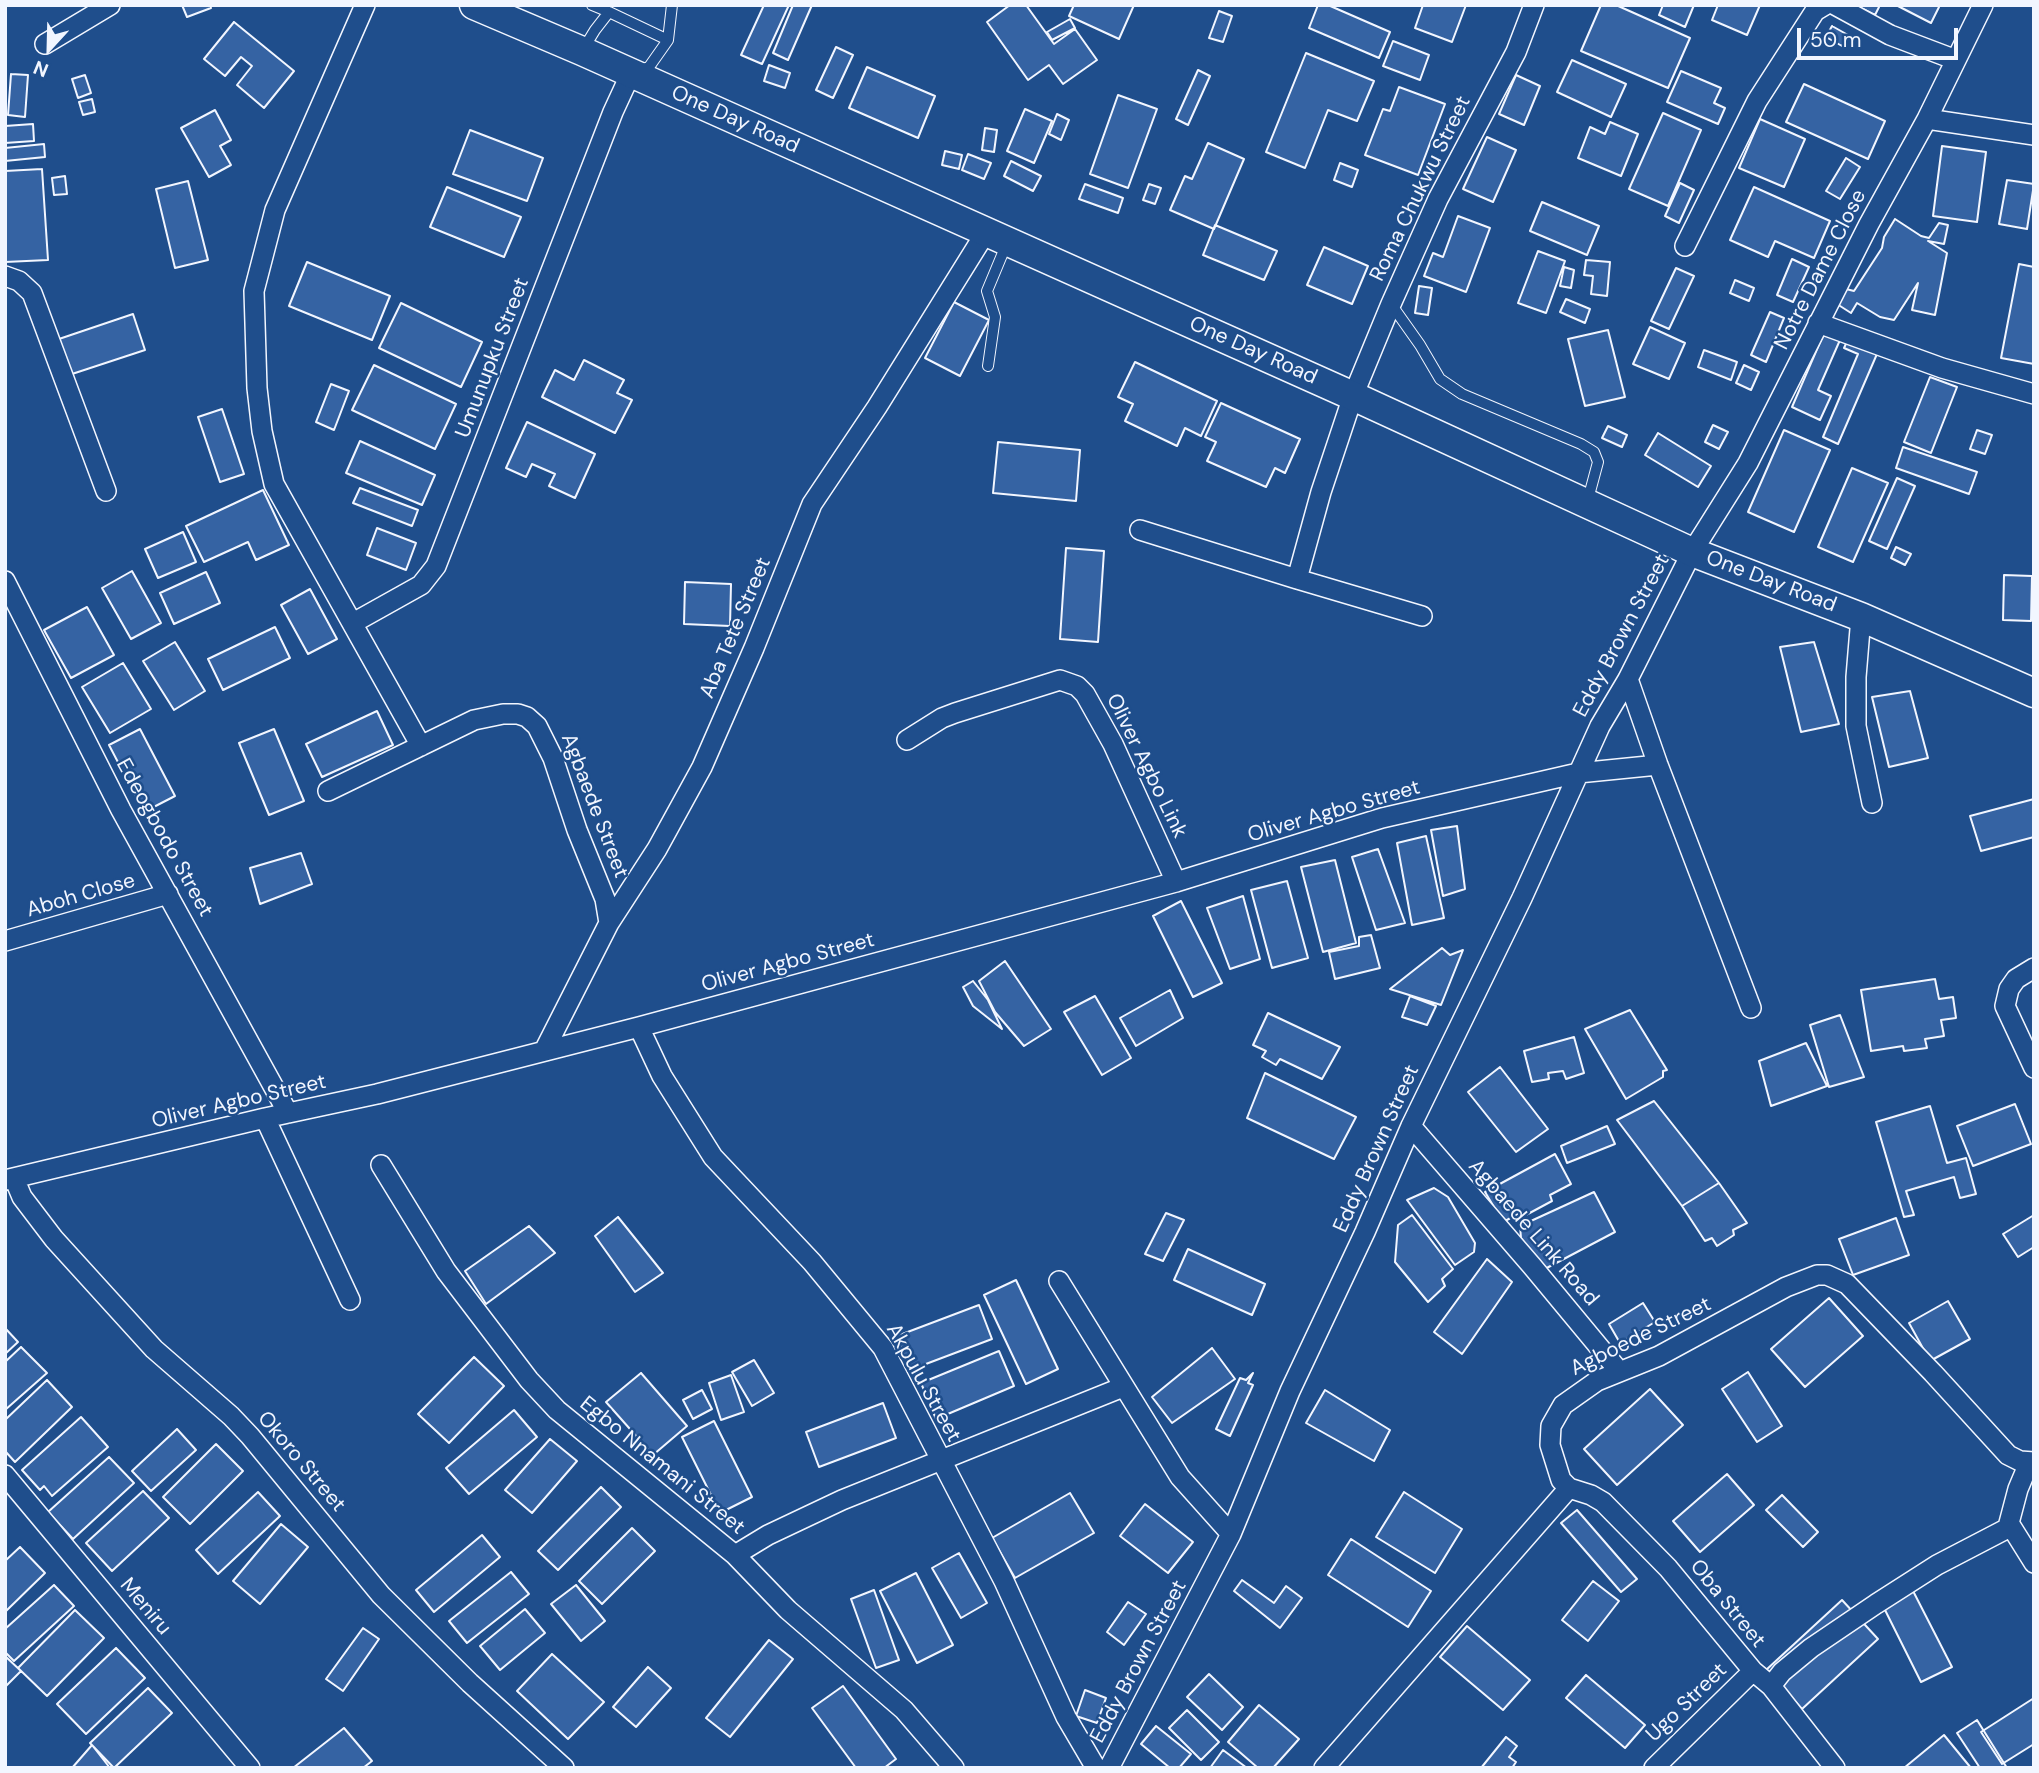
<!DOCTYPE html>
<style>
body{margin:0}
#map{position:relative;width:2039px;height:1773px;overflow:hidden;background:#1f4e8c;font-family:"DM Sans",sans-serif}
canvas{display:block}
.frame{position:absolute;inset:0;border:7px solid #f2f6ff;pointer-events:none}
.north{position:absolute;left:14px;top:14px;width:70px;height:70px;-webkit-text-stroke:5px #1f4e8c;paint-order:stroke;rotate:202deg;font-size:19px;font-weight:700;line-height:28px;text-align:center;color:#f2f6ff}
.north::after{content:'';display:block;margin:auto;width:24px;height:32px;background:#f2f6ff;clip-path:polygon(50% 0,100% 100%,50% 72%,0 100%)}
.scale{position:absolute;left:1797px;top:28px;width:161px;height:32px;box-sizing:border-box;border:4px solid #f2f6ff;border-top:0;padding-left:9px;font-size:21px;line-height:24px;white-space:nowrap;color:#f2f6ff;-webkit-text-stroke:5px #1f4e8c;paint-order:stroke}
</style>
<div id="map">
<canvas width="2039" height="1773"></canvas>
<div class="frame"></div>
<div class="north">N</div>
<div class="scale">50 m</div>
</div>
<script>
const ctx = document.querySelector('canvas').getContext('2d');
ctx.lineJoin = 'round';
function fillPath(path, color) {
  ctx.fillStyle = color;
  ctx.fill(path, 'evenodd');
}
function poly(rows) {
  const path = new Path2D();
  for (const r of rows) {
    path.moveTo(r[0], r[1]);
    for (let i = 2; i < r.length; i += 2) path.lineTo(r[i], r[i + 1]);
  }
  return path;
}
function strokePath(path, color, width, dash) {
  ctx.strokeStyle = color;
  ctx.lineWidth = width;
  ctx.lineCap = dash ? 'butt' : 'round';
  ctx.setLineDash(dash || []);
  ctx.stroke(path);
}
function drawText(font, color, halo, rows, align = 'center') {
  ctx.font = font + ' "DM Sans",sans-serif';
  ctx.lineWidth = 5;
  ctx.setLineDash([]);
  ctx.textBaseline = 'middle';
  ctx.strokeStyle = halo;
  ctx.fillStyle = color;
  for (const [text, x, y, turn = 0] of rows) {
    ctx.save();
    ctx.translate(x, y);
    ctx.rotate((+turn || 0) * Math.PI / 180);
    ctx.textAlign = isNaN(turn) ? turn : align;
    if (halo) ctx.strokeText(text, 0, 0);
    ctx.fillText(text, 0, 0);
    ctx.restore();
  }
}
const building = poly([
 [182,5,210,5,211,8,187,17,182,5],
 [764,5,789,5,762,64,741,55,764,5],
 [793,5,812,5,788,60,773,53,793,5],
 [1010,5,1026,5,1054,44,1075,29,1097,60,1063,84,1049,65,1028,80,987,22,1010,5],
 [1074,5,1134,5,1119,39,1069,16,1074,5],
 [1318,5,1328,5,1390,32,1379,58,1309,28,1318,5],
 [1423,5,1466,5,1452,42,1415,28,1423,5],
 [1601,5,1616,5,1690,38,1668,88,1581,51,1601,5],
 [1663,5,1694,5,1685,27,1659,15,1663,5],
 [1718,5,1760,5,1747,35,1712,20,1718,5],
 [1855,5,1880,5,1875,15,1855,5],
 [1896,5,1940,5,1931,23,1896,5],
 [1219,11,1232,16,1223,42,1209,38,1219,11],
 [1070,19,1075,28,1052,40,1047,32,1070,19],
 [234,22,294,71,264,108,237,85,252,66,241,57,225,76,204,59,234,22],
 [1832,26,1848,35,1842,46,1826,37,1832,26],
 [1393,41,1429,55,1420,80,1383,66,1393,41],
 [836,47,853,55,833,98,816,90,836,47],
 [1306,53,1374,81,1357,121,1328,110,1305,168,1266,152,1306,53],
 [1572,60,1626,84,1611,117,1557,92,1572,60],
 [769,65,790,73,785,88,764,81,769,65],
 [867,67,935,96,918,138,849,108,867,67],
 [1198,70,1210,76,1188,125,1176,119,1198,70],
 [1681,71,1721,88,1714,103,1725,108,1718,124,1667,102,1681,71],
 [11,74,28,75,25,117,8,115,11,74],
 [85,75,91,93,78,98,72,79,85,75],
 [1516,75,1540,86,1524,125,1499,114,1516,75],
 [1804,84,1885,121,1868,159,1786,122,1804,84],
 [1399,87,1445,104,1418,175,1365,155,1383,109,1390,111,1399,87],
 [1118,95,1157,109,1128,188,1090,174,1118,95],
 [92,99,95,112,83,115,79,102,92,99],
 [1025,109,1052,121,1034,163,1007,151,1025,109],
 [215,110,231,140,220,146,231,165,209,177,181,128,215,110],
 [1663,113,1701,130,1668,206,1629,189,1663,113],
 [1057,114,1069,120,1061,140,1049,134,1057,114],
 [1760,119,1805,139,1784,187,1739,168,1760,119],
 [1610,122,1638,134,1621,176,1578,158,1590,127,1605,134,1610,122],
 [33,124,34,141,5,143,5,126,33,124],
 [985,128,997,130,994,152,982,150,985,128],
 [470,130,543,158,527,201,453,174,470,130],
 [1487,137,1516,150,1493,202,1463,189,1487,137],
 [1208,143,1244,159,1214,229,1170,210,1185,176,1192,179,1208,143],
 [44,144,45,157,5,161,5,148,44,144],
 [1942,146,1986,152,1977,222,1933,216,1942,146],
 [945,151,962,155,959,169,942,165,945,151],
 [968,154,991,163,984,179,962,170,968,154],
 [1846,158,1860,167,1840,199,1826,191,1846,158],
 [1011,161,1041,176,1033,191,1004,176,1011,161],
 [1340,163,1358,170,1352,187,1334,180,1340,163],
 [42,169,48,260,5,262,5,171,42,169],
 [65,176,67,194,54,195,52,178,65,176],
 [2007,180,2034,184,2027,229,1999,224,2007,180],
 [188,181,208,260,175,268,156,189,188,181],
 [1680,183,1694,190,1679,223,1665,216,1680,183],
 [1085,184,1123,198,1118,213,1079,199,1085,184],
 [1149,184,1161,188,1155,204,1143,200,1149,184],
 [447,187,521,217,504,257,430,227,447,187],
 [1754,187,1830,221,1814,258,1775,241,1768,257,1730,240,1754,187],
 [1542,202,1599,226,1587,255,1530,231,1542,202],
 [1458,216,1490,228,1466,292,1424,276,1433,253,1443,257,1458,216],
 [1895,219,1921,236,1929,238,1939,223,1948,225,1944,244,1928,241,1947,253,1935,315,1912,310,1918,283,1894,320,1880,317,1857,303,1851,313,1837,304,1846,289,1854,291,1882,248,1884,237,1895,219],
 [1215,225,1277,251,1264,280,1203,255,1215,225],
 [1324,247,1368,266,1352,304,1307,285,1324,247],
 [1538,251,1565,261,1546,313,1518,303,1538,251],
 [1792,259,1809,267,1793,302,1777,295,1792,259],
 [1586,260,1610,262,1607,296,1591,294,1593,276,1584,275,1586,260],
 [307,262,390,296,372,340,289,306,307,262],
 [2019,264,2034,267,2034,364,2001,358,2019,264],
 [1564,267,1574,270,1571,288,1560,286,1564,267],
 [1676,268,1694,276,1669,329,1651,321,1676,268],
 [1735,280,1754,288,1749,301,1730,293,1735,280],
 [1419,286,1432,288,1428,315,1415,313,1419,286],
 [1566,299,1590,309,1585,323,1560,312,1566,299],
 [954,302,989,320,960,376,925,358,954,302],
 [401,303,482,342,461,387,379,348,401,303],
 [1770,312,1784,318,1766,362,1751,355,1770,312],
 [133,314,145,350,69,375,56,340,133,314],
 [1650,327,1685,343,1669,379,1633,364,1650,327],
 [1608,330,1625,397,1585,406,1568,339,1608,330],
 [1824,333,1840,340,1818,390,1831,396,1820,420,1792,407,1824,333],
 [1850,335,1880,347,1838,444,1823,437,1858,354,1844,348,1850,335],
 [1704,350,1737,362,1731,380,1698,367,1704,350],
 [584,360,624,380,617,393,632,400,615,433,542,397,555,370,574,380,584,360],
 [1135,362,1217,401,1201,436,1185,428,1177,446,1125,421,1133,404,1118,397,1135,362],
 [374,365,456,404,435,449,352,410,374,365],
 [1744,365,1759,372,1751,390,1736,383,1744,365],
 [1930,377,1957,387,1931,453,1904,442,1930,377],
 [331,384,349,391,334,430,316,422,331,384],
 [1221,403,1300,439,1285,473,1275,468,1266,487,1207,461,1216,442,1205,437,1221,403],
 [222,409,244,474,220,482,198,417,222,409],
 [527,422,595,454,575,498,549,486,555,474,532,464,526,477,506,468,527,422],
 [1713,425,1728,432,1719,449,1705,442,1713,425],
 [1608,426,1627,435,1622,447,1602,438,1608,426],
 [1784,430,1830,450,1794,532,1748,512,1784,430],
 [1977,430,1992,435,1985,454,1970,449,1977,430],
 [1658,433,1711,466,1698,487,1645,455,1658,433],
 [360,441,435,475,422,505,346,473,360,441],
 [998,442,1080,450,1076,501,993,493,998,442],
 [1903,447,1977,472,1969,494,1896,468,1903,447],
 [1852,468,1888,483,1853,562,1818,547,1852,468],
 [1897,478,1915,486,1887,549,1869,541,1897,478],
 [360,488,418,510,412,526,353,503,360,488],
 [263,490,289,545,256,560,248,542,204,562,186,526,263,490],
 [377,528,416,543,406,570,367,555,377,528],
 [183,532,196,562,158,578,145,549,183,532],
 [1896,547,1911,554,1905,565,1891,558,1896,547],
 [1066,548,1104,551,1098,642,1060,639,1066,548],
 [132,571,161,623,131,639,102,588,132,571],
 [206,572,220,603,174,624,160,593,206,572],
 [2004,575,2032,576,2031,621,2003,620,2004,575],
 [685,582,731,584,730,626,684,624,685,582],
 [310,589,337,639,308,654,281,605,310,589],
 [87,607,114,655,71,678,44,630,87,607],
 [275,627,290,658,223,690,208,659,275,627],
 [175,642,205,691,174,710,143,661,175,642],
 [1814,642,1839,724,1801,732,1780,647,1814,642],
 [123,663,151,709,110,733,82,687,123,663],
 [1910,691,1928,758,1889,767,1872,697,1910,691],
 [377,711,393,745,322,777,306,744,377,711],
 [140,729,175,796,144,812,109,745,140,729],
 [274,729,304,801,269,815,239,743,274,729],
 [2034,799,2034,837,1981,851,1970,816,2034,799],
 [1457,826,1465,889,1443,896,1431,830,1457,826],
 [1426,836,1444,918,1412,925,1397,843,1426,836],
 [1378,849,1405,923,1376,930,1352,857,1378,849],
 [301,853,312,884,260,904,250,868,301,853],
 [1335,860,1356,943,1323,952,1301,867,1335,860],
 [1287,881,1308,958,1272,968,1251,890,1287,881],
 [1243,896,1260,959,1230,969,1207,908,1243,896],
 [1181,901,1222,983,1193,997,1153,916,1181,901],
 [1371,935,1380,968,1335,979,1329,952,1359,946,1359,937,1371,935],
 [1442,948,1450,955,1463,950,1441,1005,1390,989,1442,948],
 [1005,961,1051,1029,1024,1046,995,1012,979,981,1005,961],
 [1935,979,1939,999,1953,997,1956,1018,1941,1020,1944,1036,1925,1039,1927,1048,1904,1051,1903,1046,1871,1051,1861,990,1935,979],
 [973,981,988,1000,1002,1029,973,1006,963,987,973,981],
 [1170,990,1183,1018,1136,1046,1120,1018,1170,990],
 [1095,996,1131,1058,1102,1075,1064,1012,1095,996],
 [1410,996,1436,1006,1427,1025,1402,1017,1410,996],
 [1630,1010,1667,1070,1663,1071,1663,1077,1626,1099,1585,1029,1630,1010],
 [1268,1013,1340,1047,1322,1079,1280,1059,1276,1065,1262,1057,1266,1051,1253,1045,1268,1013],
 [1840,1015,1864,1077,1829,1087,1810,1025,1840,1015],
 [1574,1037,1584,1073,1566,1079,1563,1071,1548,1073,1549,1079,1532,1082,1524,1051,1574,1037],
 [1806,1043,1827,1086,1771,1106,1759,1061,1806,1043],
 [1500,1067,1548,1129,1516,1152,1468,1092,1500,1067],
 [1265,1073,1356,1117,1334,1159,1247,1118,1265,1073],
 [1654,1101,1719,1183,1682,1206,1617,1120,1654,1101],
 [2015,1104,2031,1144,1973,1166,1957,1126,2015,1104],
 [1930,1106,1947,1163,1966,1158,1976,1194,1960,1198,1954,1177,1906,1191,1914,1215,1904,1217,1876,1122,1930,1106],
 [1607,1126,1615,1144,1567,1163,1561,1146,1607,1126],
 [1555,1154,1571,1184,1550,1195,1552,1201,1526,1215,1524,1211,1503,1222,1485,1192,1555,1154],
 [1719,1183,1747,1223,1733,1230,1734,1235,1717,1246,1712,1238,1705,1241,1682,1206,1719,1183],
 [1434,1188,1448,1197,1475,1243,1474,1252,1455,1265,1407,1200,1434,1188],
 [1594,1192,1615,1232,1541,1271,1521,1238,1520,1226,1594,1192],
 [1166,1213,1184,1220,1163,1261,1145,1254,1166,1213],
 [1412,1215,1453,1269,1442,1279,1445,1286,1428,1302,1395,1262,1398,1225,1412,1215],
 [2034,1215,2034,1247,2018,1257,2003,1234,2034,1215],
 [618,1217,663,1273,635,1292,595,1236,618,1217],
 [1896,1218,1909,1255,1853,1275,1839,1239,1896,1218],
 [529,1226,555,1253,486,1304,465,1271,529,1226],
 [1188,1249,1265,1284,1252,1315,1174,1280,1188,1249],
 [1487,1259,1512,1282,1462,1354,1434,1332,1487,1259],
 [1016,1280,1058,1369,1026,1384,984,1295,1016,1280],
 [1829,1298,1863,1336,1805,1387,1771,1349,1829,1298],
 [1948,1301,1970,1339,1930,1361,1909,1323,1948,1301],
 [1643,1303,1655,1322,1620,1343,1609,1324,1643,1303],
 [979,1305,992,1339,910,1370,897,1336,979,1305],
 [5,1328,18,1342,5,1354,5,1328],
 [21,1347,47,1373,5,1410,5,1362,21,1347],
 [1212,1348,1235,1379,1172,1423,1152,1397,1212,1348],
 [999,1351,1014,1386,936,1419,921,1383,999,1351],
 [474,1357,504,1386,449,1443,418,1414,474,1357],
 [754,1360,774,1393,752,1406,732,1372,754,1360],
 [1748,1372,1782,1426,1757,1442,1722,1389,1748,1372],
 [641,1373,687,1426,653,1455,606,1402,641,1373],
 [1253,1373,1248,1383,1253,1385,1230,1436,1216,1429,1240,1378,1246,1380,1253,1373],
 [731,1375,744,1412,721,1420,709,1383,731,1375],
 [47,1380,72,1407,15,1462,5,1451,5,1420,47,1380],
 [1650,1389,1683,1425,1617,1485,1584,1449,1650,1389],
 [702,1390,712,1409,693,1419,683,1400,702,1390],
 [1325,1390,1390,1430,1374,1461,1306,1423,1325,1390],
 [883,1403,896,1438,819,1467,806,1432,883,1403],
 [514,1410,537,1437,469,1494,446,1468,514,1410],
 [81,1417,108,1447,52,1496,44,1486,40,1490,22,1470,81,1417],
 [714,1421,752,1497,720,1513,682,1437,714,1421],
 [177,1429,196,1450,151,1491,132,1471,177,1429],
 [550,1439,577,1461,532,1513,505,1490,550,1439],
 [216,1444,243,1471,190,1524,163,1497,216,1444],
 [109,1457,134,1483,73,1539,48,1512,109,1457],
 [1727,1474,1754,1505,1700,1552,1673,1521,1727,1474],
 [601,1487,621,1507,558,1570,538,1551,601,1487],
 [143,1491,169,1518,112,1571,86,1543,143,1491],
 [258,1492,280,1516,218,1574,196,1550,258,1492],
 [1404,1492,1462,1529,1435,1573,1376,1537,1404,1492],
 [1070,1493,1094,1533,1015,1578,992,1538,1070,1493],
 [1782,1495,1818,1532,1803,1547,1766,1510,1782,1495],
 [1145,1504,1193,1542,1168,1573,1120,1536,1145,1504],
 [1577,1510,1637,1579,1621,1592,1561,1523,1577,1510],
 [281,1524,308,1547,260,1604,233,1581,281,1524],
 [632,1528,655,1551,602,1604,579,1581,632,1528],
 [482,1535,500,1557,434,1612,416,1590,482,1535],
 [1351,1539,1431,1591,1408,1627,1328,1575,1351,1539],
 [20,1547,45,1573,5,1612,5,1561,20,1547],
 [959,1553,987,1603,961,1618,932,1568,959,1553],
 [511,1572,529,1594,467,1643,449,1621,511,1572],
 [916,1573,953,1645,917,1663,880,1591,916,1573],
 [1242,1580,1274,1603,1286,1586,1302,1598,1280,1628,1234,1591,1242,1580],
 [1593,1581,1619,1601,1588,1641,1562,1620,1593,1581],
 [54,1585,74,1606,14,1661,5,1652,5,1629,54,1585],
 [576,1585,605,1621,581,1641,551,1604,576,1585],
 [1911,1587,1952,1667,1921,1682,1881,1602,1911,1587],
 [874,1590,899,1660,876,1668,851,1599,874,1590],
 [1842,1600,1878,1639,1802,1709,1766,1670,1842,1600],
 [1128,1602,1146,1614,1124,1645,1107,1632,1128,1602],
 [525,1609,545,1633,500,1670,480,1646,525,1609],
 [75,1610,104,1638,47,1696,18,1668,75,1610],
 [1467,1626,1530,1680,1503,1710,1440,1657,1467,1626],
 [363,1628,379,1639,343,1691,326,1679,363,1628],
 [769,1640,793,1659,730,1737,706,1718,769,1640],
 [116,1648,145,1678,86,1734,57,1704,116,1648],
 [552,1654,604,1702,568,1739,517,1691,552,1654],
 [5,1656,21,1671,5,1687,5,1656],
 [648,1667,671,1688,636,1727,613,1707,648,1667],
 [1209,1674,1243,1707,1222,1730,1187,1697,1209,1674],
 [1586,1675,1645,1725,1625,1748,1566,1698,1586,1675],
 [843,1686,896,1759,884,1768,856,1768,812,1708,843,1686],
 [148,1688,172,1713,114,1768,90,1743,148,1688],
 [1085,1690,1106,1698,1097,1723,1076,1716,1085,1690],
 [2034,1698,2034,1744,2002,1764,1981,1732,2034,1698],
 [1259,1705,1299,1739,1273,1768,1258,1768,1228,1742,1259,1705],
 [1187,1710,1219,1742,1201,1760,1169,1728,1187,1710],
 [1977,1720,2007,1768,1980,1768,1957,1733,1977,1720],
 [1156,1726,1191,1754,1179,1768,1170,1768,1141,1744,1156,1726],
 [344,1728,372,1761,363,1768,293,1768,344,1728],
 [1944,1735,1971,1768,1904,1768,1944,1735],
 [1506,1737,1517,1746,1509,1757,1516,1762,1512,1768,1481,1768,1506,1737],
 [92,1745,110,1768,72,1768,92,1745],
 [1223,1750,1247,1768,1210,1768,1223,1750]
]);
fillPath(building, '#3563a3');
strokePath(building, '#f2f6ff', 2);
const lane = poly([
 [592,5,609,12],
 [584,48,595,30,609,12,668,40],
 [638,71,649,67,668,40,672,5],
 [1391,304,1420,345,1440,379,1462,394,1581,444,1594,452,1598,462,1587,503],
 [988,366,995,317,987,291,1007,243]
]);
const street = poly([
 [365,5,275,210,254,291,257,388,262,431,274,484,421,746],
 [1835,5,1890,35,1956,60],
 [45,44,110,5],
 [1927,119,2034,135],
 [1685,246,1757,101,1815,11,1825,5],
 [5,276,19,281,32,293,106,491],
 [1818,323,1942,368,2034,394],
 [1140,530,1297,579],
 [5,581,121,810,288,1113],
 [1422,616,1297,579,1321,492,1353,396,1391,304,1438,199,1516,52,1534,5],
 [1861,617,1856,677,1856,726,1872,803],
 [353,623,421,585,436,566,613,112,631,73],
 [1628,679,1658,765,1751,1008],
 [907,740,942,718,955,713,1060,680,1077,686,1085,694,1113,744,1176,882],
 [328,791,474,720,503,714,518,714,527,717,537,726,553,758,577,830,605,899,609,923],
 [5,941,168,894],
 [2034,968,2016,979,2009,989,2005,1006,2034,1068],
 [639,1027,662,1076,713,1157,812,1262,883,1348,1004,1581,1066,1717,1096,1768],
 [544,1051,609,923,657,849,702,767,754,648,812,504,877,407,986,232],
 [265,1118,350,1300],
 [1411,1126,1532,1266,1619,1371],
 [381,1165,446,1271,529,1380,557,1410,735,1555,788,1610,904,1710,954,1768],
 [14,1178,22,1197,54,1239,154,1349,231,1416,250,1436,381,1595,470,1683,564,1768],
 [5,1180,265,1118,377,1094,639,1027,1176,882,1382,818,1578,773,1658,765],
 [1059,1281,1180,1477,1231,1534],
 [2029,1463,2018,1489,2009,1523,2034,1563],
 [5,1475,250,1768],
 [1569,1488,1591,1495,1603,1502,1668,1568,1753,1671,1771,1686,1835,1768],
 [735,1555,768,1535,842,1500,1123,1387],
 [1771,1686,1782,1672,1811,1648,1876,1604,1937,1565,2010,1527],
 [1109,1768,1231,1534,1290,1391,1365,1232,1411,1126,1522,898,1600,726,1628,679,1692,552,1748,463,1869,224,1927,119,1983,5],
 [1324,1768,1569,1488,1561,1480,1550,1445,1551,1426,1563,1405,1597,1381,1659,1356,1786,1287,1817,1275,1827,1275,1847,1284,1933,1373,2008,1455,2020,1461,2034,1462],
 [1654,1768,1753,1671]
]);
const secondary = poly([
 [474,5,582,51,1353,396,1692,552,1861,617,2034,693]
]);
strokePath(lane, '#f2f6ff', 12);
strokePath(street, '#f2f6ff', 22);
strokePath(secondary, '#f2f6ff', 31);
strokePath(lane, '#1f4e8c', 10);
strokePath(street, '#1f4e8c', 19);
strokePath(secondary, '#1f4e8c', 28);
drawText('21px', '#f2f6ff', '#1f4e8c', [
 ["One Day Road",735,120,24],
 ["Roma Chukwu Street",1421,189,-64],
 ["Notre Dame Close",1821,270,-63],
 ["One Day Road",1253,351,24],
 ["Umunupku Street",493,358,-69],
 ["One Day Road",1771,582,21],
 ["Aba Tete Street",736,628,-67],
 ["Eddy Brown Street",1622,636,-62],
 ["Oliver Agbo Link",1146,766,64],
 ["Agbaede Street",594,806,69],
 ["Oliver Agbo Street",1334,812,-16],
 ["Edeogbodo Street",164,838,61],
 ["Aboh Close",81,896,-16],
 ["Oliver Agbo Street",788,963,-15],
 ["Oliver Agbo Street",239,1102,-13],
 ["Eddy Brown Street",1377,1149,-66],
 ["Agbaede Link Road",1533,1233,49],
 ["Agboede Street",1641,1337,-26],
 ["Akpulu Street",923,1383,61],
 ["Okoro Street",301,1462,50],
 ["Egbo Nnamani Street",662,1466,39],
 ["Oba Street",1727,1604,51],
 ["Meniru",145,1607,50],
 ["Eddy Brown Street",1139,1662,-62],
 ["Ugo Street",1687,1703,-44]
]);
</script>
